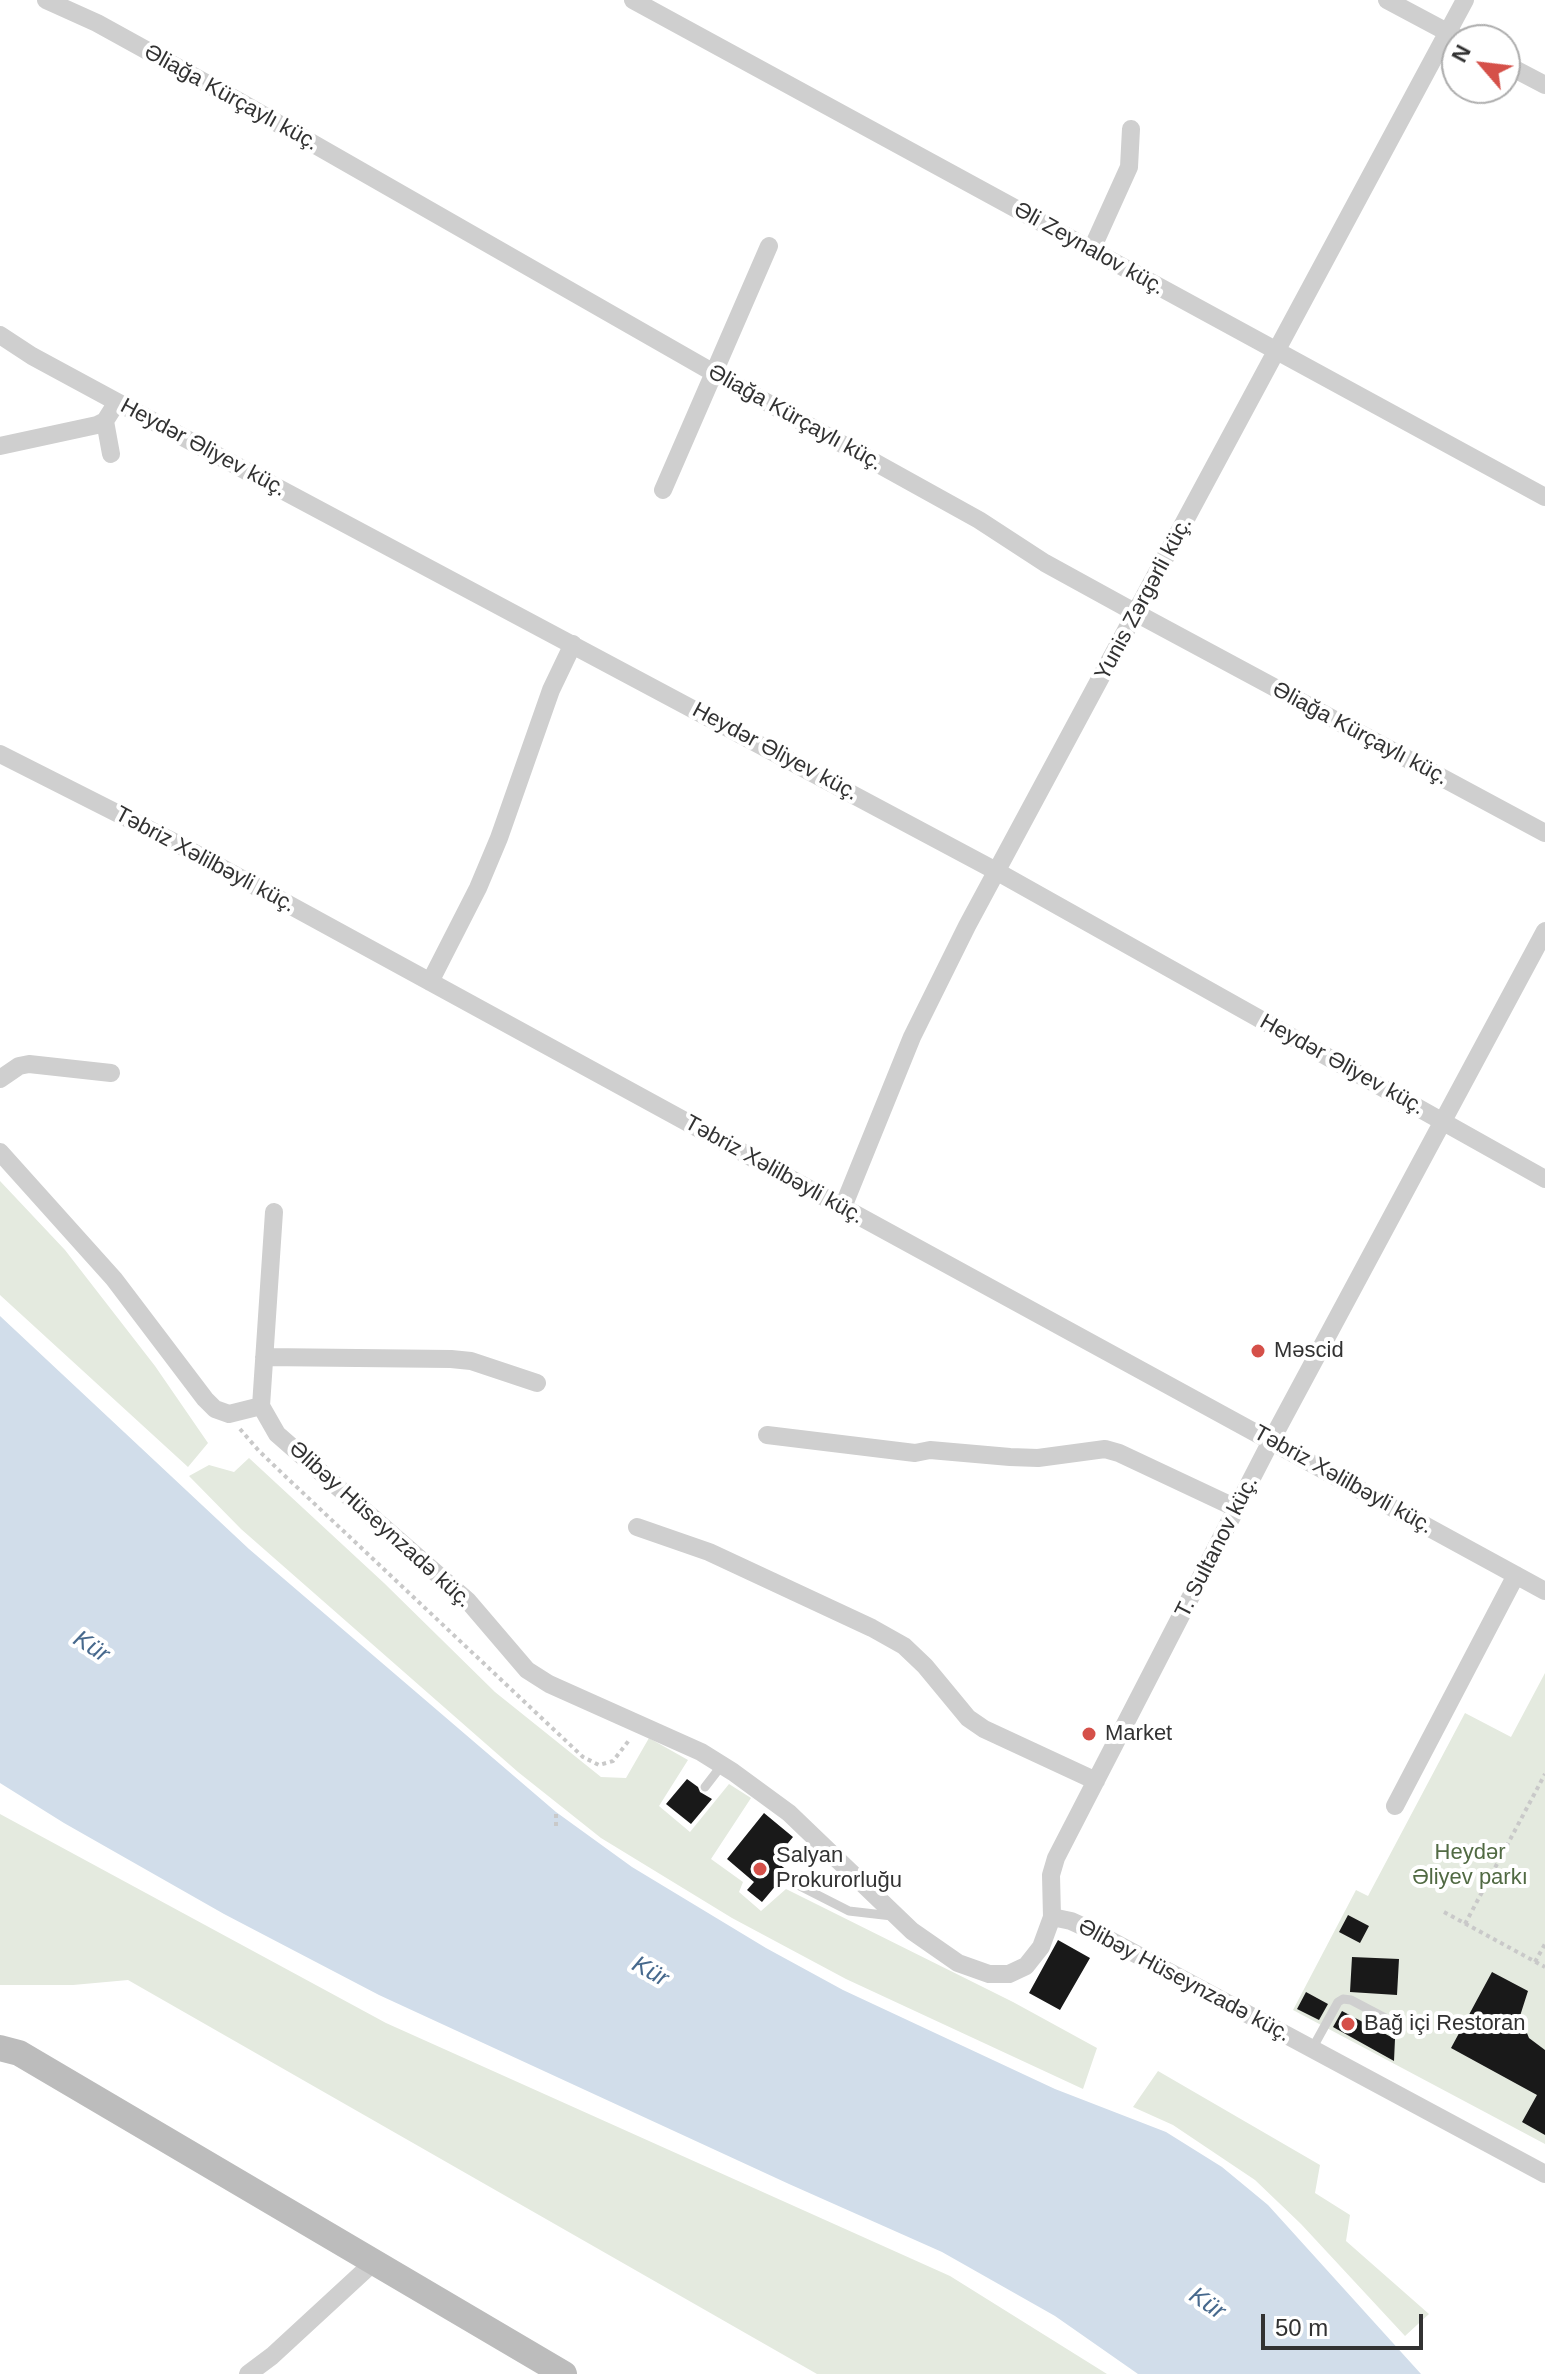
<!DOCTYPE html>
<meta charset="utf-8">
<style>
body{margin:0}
#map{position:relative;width:1545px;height:2374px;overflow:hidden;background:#fff;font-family:Helvetica,sans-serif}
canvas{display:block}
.north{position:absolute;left:1441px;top:24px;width:80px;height:80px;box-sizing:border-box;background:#fff;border:2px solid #adadad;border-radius:50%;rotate:298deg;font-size:22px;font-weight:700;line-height:32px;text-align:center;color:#323232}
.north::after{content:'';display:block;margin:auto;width:28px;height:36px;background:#d55049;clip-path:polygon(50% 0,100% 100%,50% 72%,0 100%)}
.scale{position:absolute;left:1261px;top:2314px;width:162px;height:36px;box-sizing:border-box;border:4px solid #323232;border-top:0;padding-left:10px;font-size:24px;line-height:28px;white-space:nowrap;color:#323232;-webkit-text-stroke:6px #fff;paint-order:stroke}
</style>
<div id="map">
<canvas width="1545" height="2374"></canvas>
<div class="north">N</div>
<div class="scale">50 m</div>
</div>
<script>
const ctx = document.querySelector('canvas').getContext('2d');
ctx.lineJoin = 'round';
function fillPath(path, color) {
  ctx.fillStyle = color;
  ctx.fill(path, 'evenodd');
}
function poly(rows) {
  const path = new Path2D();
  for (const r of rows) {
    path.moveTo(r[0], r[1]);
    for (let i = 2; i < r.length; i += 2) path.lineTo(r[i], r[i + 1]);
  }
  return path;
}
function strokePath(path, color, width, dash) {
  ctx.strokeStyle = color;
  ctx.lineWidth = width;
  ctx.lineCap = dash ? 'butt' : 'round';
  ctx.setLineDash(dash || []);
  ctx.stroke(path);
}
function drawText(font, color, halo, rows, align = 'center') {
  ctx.font = font + ' Helvetica,sans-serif';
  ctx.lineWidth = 8;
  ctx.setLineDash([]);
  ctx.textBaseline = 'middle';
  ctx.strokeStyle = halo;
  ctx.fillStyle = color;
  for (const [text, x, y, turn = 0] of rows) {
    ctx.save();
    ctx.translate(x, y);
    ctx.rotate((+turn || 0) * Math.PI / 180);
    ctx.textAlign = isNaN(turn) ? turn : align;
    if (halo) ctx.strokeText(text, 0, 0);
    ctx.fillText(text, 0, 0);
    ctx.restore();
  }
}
fillPath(poly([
 [0,1181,65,1250,155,1366,208,1443,188,1467,0,1295],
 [249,1458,384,1583,495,1692,601,1777,626,1778,649,1738,688,1760,659,1806,690,1832,729,1784,751,1798,711,1859,743,1882,739,1892,761,1911,786,1889,1013,2002,1097,2048,1083,2089,846,1979,732,1918,601,1838,518,1772,241,1529,189,1476,209,1465,234,1472],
 [1545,1673,1545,2144,1293,2010,1356,1890,1368,1896,1465,1713,1511,1737],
 [0,1814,386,2023,950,2276,1107,2374,817,2374,128,1980,73,1985,0,1985],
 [1158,2071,1320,2165,1315,2193,1350,2215,1346,2241,1429,2314,1405,2336,1301,2224,1255,2180,1173,2125,1133,2107]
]), '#e4eadf');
fillPath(poly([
 [0,1316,249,1549,556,1812,632,1867,766,1948,843,1990,1055,2089,1166,2132,1222,2167,1268,2205,1421,2374,1138,2374,1055,2316,942,2252,789,2184,379,1995,224,1914,64,1823,0,1783]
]), '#d1ddea');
fillPath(poly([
 [687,1779,698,1787,700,1792,712,1799,691,1824,666,1804],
 [764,1813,793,1837,774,1860,788,1871,762,1902,747,1890,754,1882,727,1859],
 [1348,1915,1369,1926,1360,1943,1339,1932],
 [1058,1940,1090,1958,1060,2010,1029,1993],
 [1352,1957,1399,1959,1397,1995,1350,1992],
 [1492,1972,1528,1991,1520,2016,1529,2038,1545,2050,1545,2135,1522,2122,1537,2095,1451,2048],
 [1306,1992,1328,2004,1319,2020,1297,2009],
 [1342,2011,1395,2039,1394,2061,1333,2027]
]), '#191919');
strokePath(poly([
 [240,1429,259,1451,284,1475,583,1757,599,1765,613,1761,630,1739],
 [556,1826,556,1812],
 [1444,1912,1545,1967],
 [1465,1924,1545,1774],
 [1535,1962,1545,1944]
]), '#c9c9c9', 4, [4, 4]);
strokePath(poly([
 [705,1787,722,1765],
 [792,1882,849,1911,892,1916],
 [1312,2049,1338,2002,1343,1999,1351,2000,1391,2021]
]), '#cfcfcf', 9);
strokePath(poly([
 [46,0,97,23,242,103,714,373,979,520,1045,563,1136,613,1545,833],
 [633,0,1545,497],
 [1387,0,1462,40],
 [1505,64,1545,85],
 [1091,251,1129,167,1131,129],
 [0,335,32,356,117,402,996,871,1545,1179],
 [105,421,111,454],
 [0,446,97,425,105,421,117,402],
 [663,490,769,246],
 [0,754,178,844,1545,1591],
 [430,982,478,888,499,838,551,690,573,644],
 [0,1079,19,1066,29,1064,111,1073],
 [0,1152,114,1279,205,1399,215,1409,229,1414,261,1406,277,1434,468,1601,527,1670,549,1684,701,1752,733,1772,789,1813,912,1931,958,1963,989,1974,1009,1974,1026,1966,1041,1947,1052,1917,1051,1875,1056,1858,1271,1441,1545,931],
 [843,1207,912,1037,967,926,1465,0],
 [264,1357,451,1359,471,1361,537,1383],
 [261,1406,274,1212],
 [767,1435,915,1453,930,1450,1010,1457,1038,1458,1105,1449,1119,1453,1236,1508],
 [637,1527,709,1552,872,1628,904,1646,925,1666,968,1718,984,1729,1096,1781],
 [1395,1806,1516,1575],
 [1052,1917,1071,1921,1093,1931,1545,2174],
 [248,2374,272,2356,374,2262]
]), '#cfcfcf', 18);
strokePath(poly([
 [0,2048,19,2053,564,2374]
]), '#bcbcbc', 26);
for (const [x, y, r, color] of [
 [1258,1351,8,"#d55049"],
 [1089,1734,8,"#d55049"],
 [760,1869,8,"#d55049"],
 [1348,2024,8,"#d55049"]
]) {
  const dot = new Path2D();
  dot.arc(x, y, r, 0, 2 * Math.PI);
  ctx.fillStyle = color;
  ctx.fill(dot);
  strokePath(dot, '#fff', 3);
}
drawText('22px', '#323232', '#fff', [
 ["Əliağa Kürçaylı küç.",231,98,29],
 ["Əli Zeynalov küç.",1089,249,29],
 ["Əliağa Kürçaylı küç.",795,418,29],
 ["Heydər Əliyev küç.",203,448,28],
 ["Yunis Zərgərli küç.",1144,599,-62],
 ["Əliağa Kürçaylı küç.",1360,734,28],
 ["Heydər Əliyev küç.",775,752,28],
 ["Təbriz Xəlilbəyli küç.",205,860,28],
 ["Heydər Əliyev küç.",1342,1065,29],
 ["Təbriz Xəlilbəyli küç.",774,1170,29],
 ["Təbriz Xəlilbəyli küç.",1343,1480,29],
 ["Əlibəy Hüseynzadə küç.",380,1525,42],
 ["T. Sultanov küç.",1217,1547,-63],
 ["Əlibəy Hüseynzadə küç.",1184,1981,28]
]);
drawText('22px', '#323232', '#fff', [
 ["Məscid",1274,1351],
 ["Market",1105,1734],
 ["Salyan",776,1856],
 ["Prokurorluğu",776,1881],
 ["Bağ içi Restoran",1364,2024]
], 'left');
drawText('22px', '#516a43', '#fff', [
 ["Heydər",1470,1853],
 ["Əliyev parkı",1470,1878]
]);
drawText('italic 24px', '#47698d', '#fff', [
 ["Kür",91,1647,33],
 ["Kür",650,1972,29],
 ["Kür",1207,2304,34]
]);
</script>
